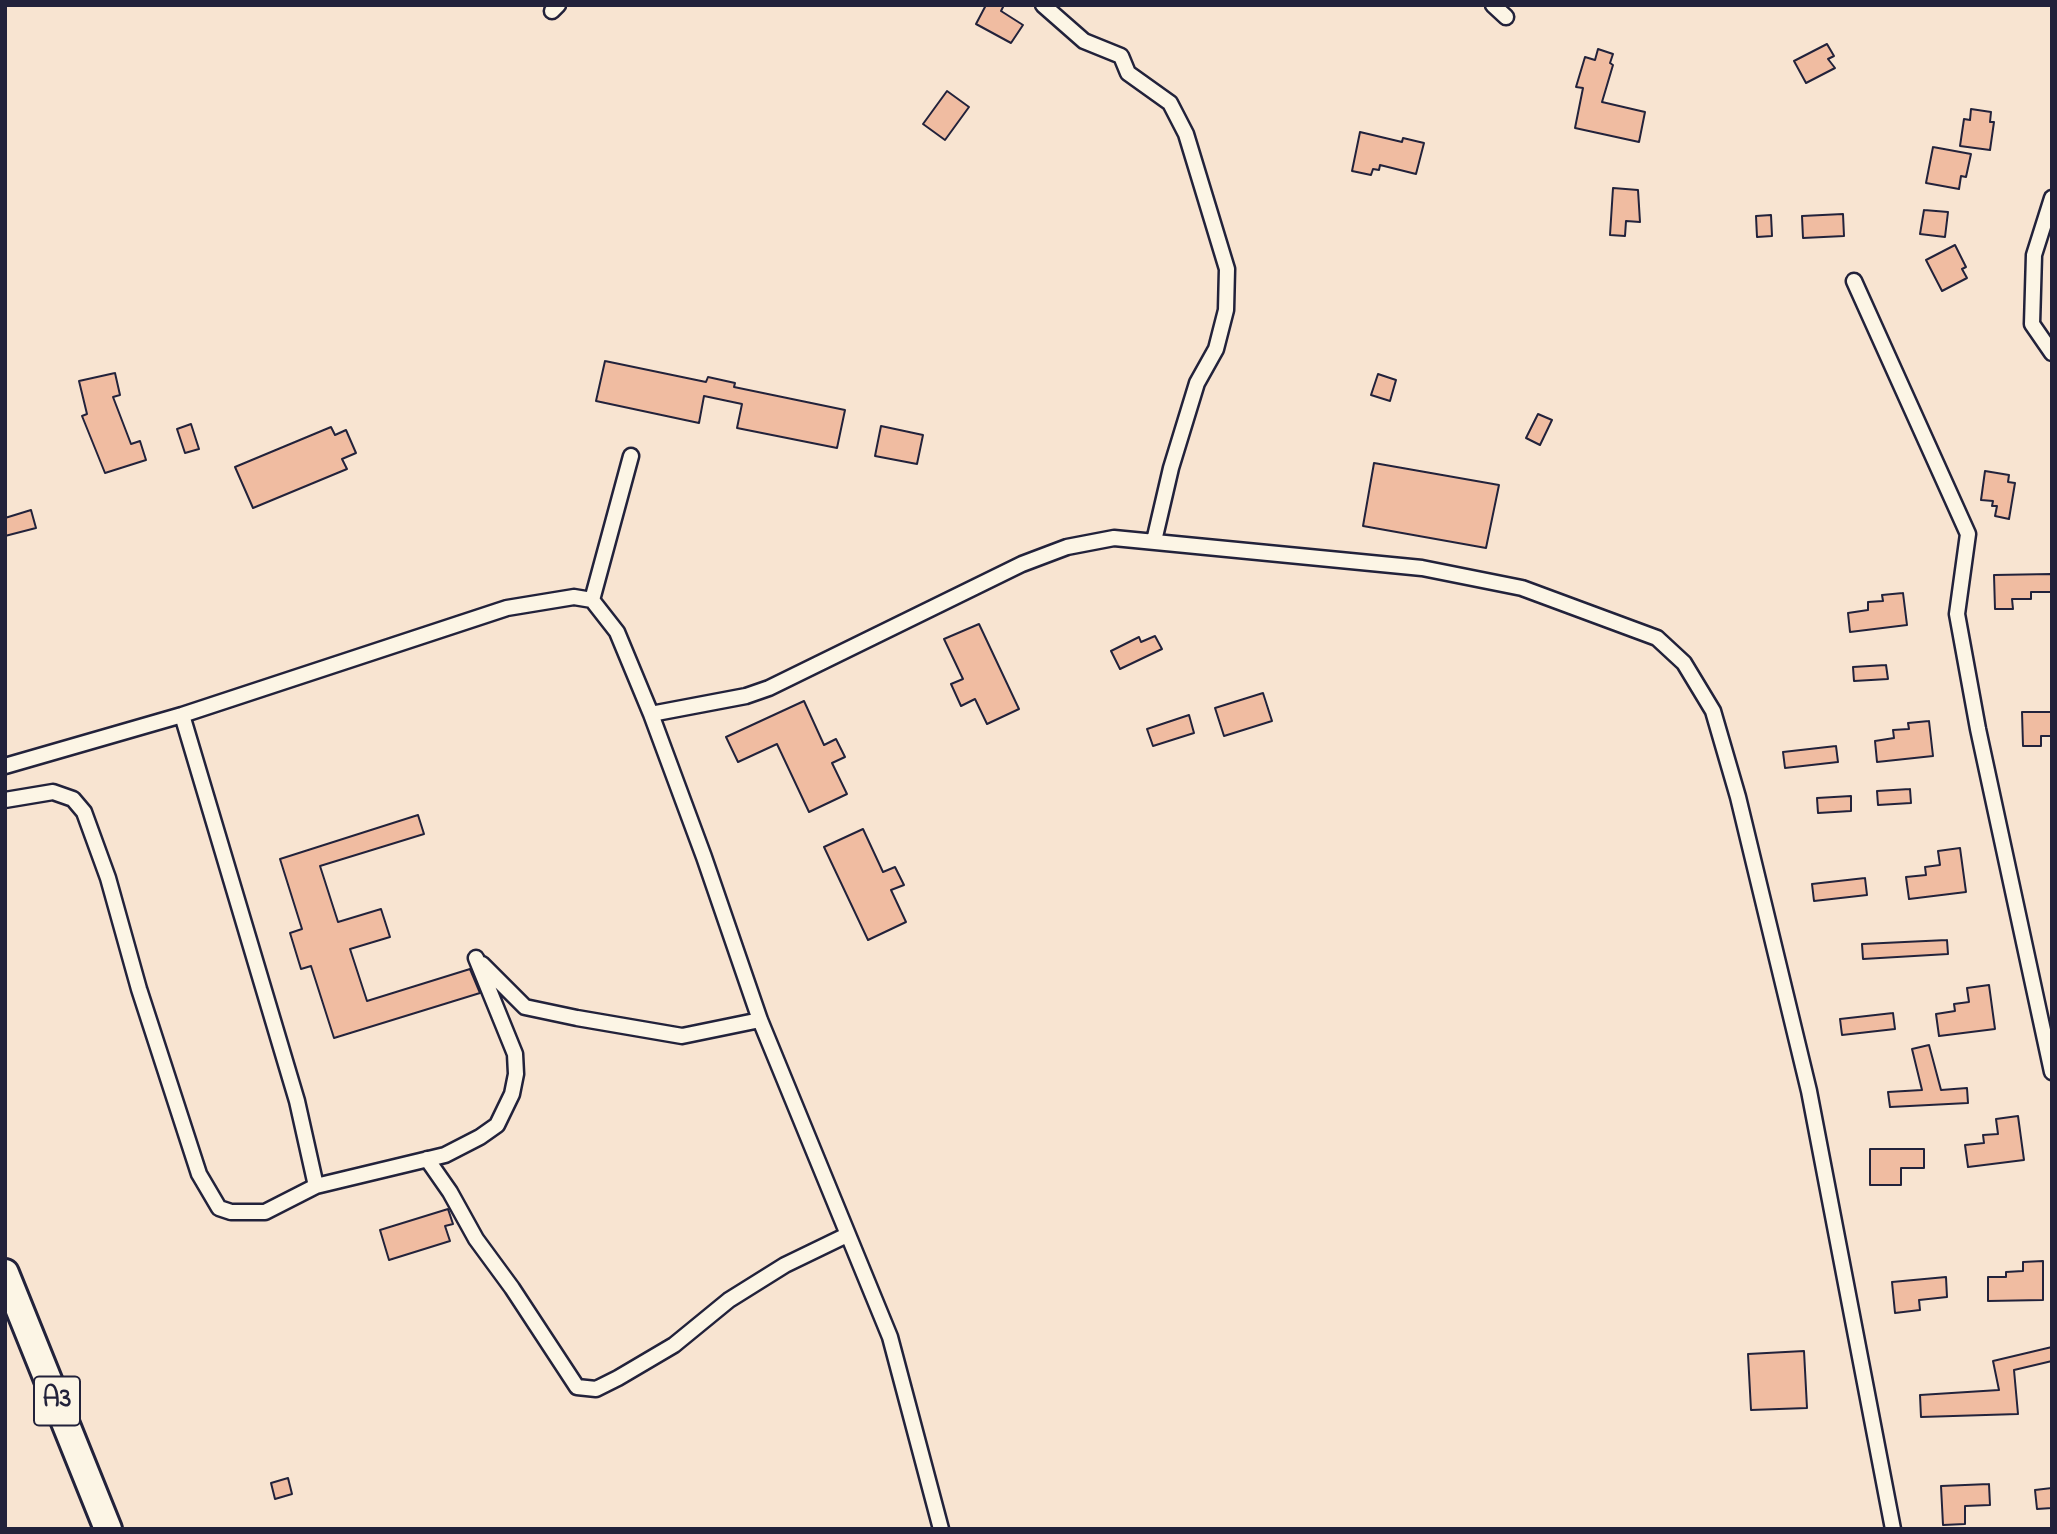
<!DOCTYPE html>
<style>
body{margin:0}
#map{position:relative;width:2057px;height:1534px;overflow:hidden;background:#f8e4d1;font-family:"Indie Flower",sans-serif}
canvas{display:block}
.frame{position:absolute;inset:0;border:7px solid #22223b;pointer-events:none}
</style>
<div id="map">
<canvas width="2057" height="1534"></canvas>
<div class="frame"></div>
</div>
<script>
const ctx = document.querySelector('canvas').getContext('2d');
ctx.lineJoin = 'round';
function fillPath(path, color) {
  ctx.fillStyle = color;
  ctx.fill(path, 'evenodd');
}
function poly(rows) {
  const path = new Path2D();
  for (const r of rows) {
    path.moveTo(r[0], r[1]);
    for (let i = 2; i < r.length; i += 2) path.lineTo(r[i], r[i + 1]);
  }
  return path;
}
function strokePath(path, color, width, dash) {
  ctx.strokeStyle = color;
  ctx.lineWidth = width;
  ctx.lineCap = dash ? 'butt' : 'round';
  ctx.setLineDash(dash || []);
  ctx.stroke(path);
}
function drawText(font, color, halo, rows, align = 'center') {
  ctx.font = font + ' "Indie Flower",sans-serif';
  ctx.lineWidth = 6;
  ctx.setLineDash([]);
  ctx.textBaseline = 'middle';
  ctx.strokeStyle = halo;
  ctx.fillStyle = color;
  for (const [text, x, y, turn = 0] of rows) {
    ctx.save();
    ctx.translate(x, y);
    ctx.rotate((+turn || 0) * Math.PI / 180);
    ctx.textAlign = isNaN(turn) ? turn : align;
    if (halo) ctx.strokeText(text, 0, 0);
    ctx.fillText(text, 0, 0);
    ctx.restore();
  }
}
const building = poly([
 [986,5,1004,5,1001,11,1023,25,1011,43,976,24,986,5],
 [1827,44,1834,56,1828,59,1835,68,1806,83,1794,61,1827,44],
 [1598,49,1613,54,1610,63,1613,65,1602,102,1645,112,1639,142,1575,128,1583,88,1576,87,1585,57,1595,60,1598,49],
 [947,91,969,107,945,140,923,124,947,91],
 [1971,109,1991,112,1990,122,1994,122,1990,150,1960,146,1964,119,1970,120,1971,109],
 [1360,132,1402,142,1403,138,1424,143,1416,174,1380,165,1379,170,1373,169,1371,175,1352,171,1360,132],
 [1933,147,1971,154,1966,177,1961,176,1959,189,1926,183,1933,147],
 [1613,188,1638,190,1640,222,1626,221,1625,236,1610,235,1613,188],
 [1924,210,1948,212,1945,237,1920,234,1924,210],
 [1843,214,1844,236,1803,238,1802,216,1843,214],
 [1771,215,1772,236,1757,237,1756,216,1771,215],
 [1955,245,1966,267,1962,269,1967,278,1942,291,1926,260,1955,245],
 [605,361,706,382,708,377,735,383,734,387,845,410,837,448,737,428,742,404,704,396,699,423,596,401,605,361],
 [115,373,120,395,113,397,131,444,140,441,146,460,105,473,82,416,87,414,79,381,115,373],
 [1378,374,1396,380,1390,401,1371,395,1378,374],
 [1538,414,1552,420,1540,445,1526,438,1538,414],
 [191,424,199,449,185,453,177,429,191,424],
 [881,426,923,435,917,464,875,456,881,426],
 [331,427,335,435,346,430,356,453,342,459,347,469,253,508,235,467,331,427],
 [1374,463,1499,485,1486,548,1363,526,1374,463],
 [1985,471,2009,475,2008,482,2015,483,2009,519,1995,516,1997,506,1992,506,1993,501,1981,500,1985,471],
 [31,510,36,528,5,536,5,518,31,510],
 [2051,574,2051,592,2031,592,2031,599,2012,599,2013,609,1995,609,1994,575,2051,574],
 [1903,593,1907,625,1850,632,1848,613,1868,610,1868,602,1883,601,1882,595,1903,593],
 [979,624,1019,709,987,724,975,699,961,706,951,684,963,679,944,639,979,624],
 [1155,636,1162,649,1120,669,1111,651,1139,637,1141,642,1155,636],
 [1886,665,1888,679,1854,681,1853,667,1886,665],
 [1263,693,1272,721,1224,736,1215,708,1263,693],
 [804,701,824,745,836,739,845,757,832,763,847,794,809,812,777,744,738,762,726,737,804,701],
 [2022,712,2052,712,2052,736,2041,736,2041,746,2023,746,2022,712],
 [1189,715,1194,733,1153,746,1147,729,1189,715],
 [1929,721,1933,756,1877,762,1875,741,1894,738,1893,730,1909,729,1908,723,1929,721],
 [1836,746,1838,762,1785,768,1783,752,1836,746],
 [1910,789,1911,803,1878,805,1877,791,1910,789],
 [1851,796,1851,811,1818,813,1817,798,1851,796],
 [418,815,424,834,320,866,338,922,381,909,390,937,350,949,367,1001,470,969,480,993,334,1038,311,966,301,969,290,933,302,929,280,859,418,815],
 [863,829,883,872,895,867,904,885,891,890,906,922,868,940,824,847,863,829],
 [1960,848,1966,892,1909,899,1906,877,1926,875,1925,867,1940,865,1938,851,1960,848],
 [1865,878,1867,895,1814,901,1812,884,1865,878],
 [1947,940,1948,954,1863,959,1862,944,1947,940],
 [1989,985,1995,1029,1939,1036,1936,1014,1955,1011,1954,1004,1969,1002,1967,988,1989,985],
 [1893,1013,1895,1029,1842,1035,1840,1019,1893,1013],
 [1929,1045,1941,1090,1967,1088,1968,1103,1890,1107,1888,1092,1922,1090,1912,1049,1929,1045],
 [2018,1116,2024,1160,1968,1167,1965,1145,1984,1143,1983,1135,1998,1134,1996,1119,2018,1116],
 [1870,1149,1924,1149,1924,1168,1901,1168,1901,1185,1870,1185,1870,1149],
 [448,1209,453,1224,445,1226,450,1241,389,1260,380,1230,448,1209],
 [2043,1261,2043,1300,1988,1301,1988,1277,2006,1277,2006,1272,2023,1271,2023,1262,2043,1261],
 [1946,1277,1947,1297,1919,1300,1920,1310,1895,1313,1892,1282,1946,1277],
 [2052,1347,2052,1361,2014,1370,2018,1414,1921,1417,1920,1395,1999,1390,1993,1361,2052,1347],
 [1804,1351,1807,1408,1751,1410,1748,1354,1804,1351],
 [288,1478,292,1494,275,1499,271,1483,288,1478],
 [1989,1484,1990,1505,1965,1506,1965,1524,1943,1525,1941,1486,1989,1484],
 [2052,1488,2052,1508,2037,1509,2035,1490,2052,1488]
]);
fillPath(building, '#f0bca1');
strokePath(building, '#22223b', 2);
const street = poly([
 [1043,5,1084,41,1121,56,1128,73,1170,103,1186,134,1227,269,1226,310,1216,349,1197,383,1171,468,1154,541],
 [1493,5,1506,17],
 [552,11,558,5],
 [2052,198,2034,255,2032,324,2052,353],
 [1854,281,1968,534,1957,614,1978,729,2052,1072],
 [592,600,631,456],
 [651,714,746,696,769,688,1022,564,1067,547,1114,538,1422,568,1522,588,1657,638,1684,663,1713,711,1738,797,1809,1091,1893,1529],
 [182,715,297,1101,316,1186],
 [5,766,182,715,507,608,574,597,592,600,617,632,651,714,704,857,760,1020,890,1337,941,1529],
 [5,800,53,792,73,799,84,812,108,878,139,989,199,1174,219,1208,231,1212,265,1212,316,1186,445,1155,480,1137,497,1125,512,1094,516,1074,515,1054,476,958],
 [482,964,525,1007,577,1018,682,1036,760,1020],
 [427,1159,450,1192,476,1239,512,1288,577,1387,596,1389,618,1378,674,1345,729,1300,785,1265,847,1235]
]);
const highway = poly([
 [5,1273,108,1529]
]);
strokePath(street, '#22223b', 19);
strokePath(highway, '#22223b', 32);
strokePath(street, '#fcf5e5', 14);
strokePath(highway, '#fcf5e5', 26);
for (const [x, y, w] of [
 [57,1401,46]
]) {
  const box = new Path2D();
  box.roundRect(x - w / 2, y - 24.5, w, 49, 5);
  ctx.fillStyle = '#fcf5e5';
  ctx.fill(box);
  strokePath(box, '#22223b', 2);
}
drawText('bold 28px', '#22223b', null, [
 ["A3",57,1401]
]);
</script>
